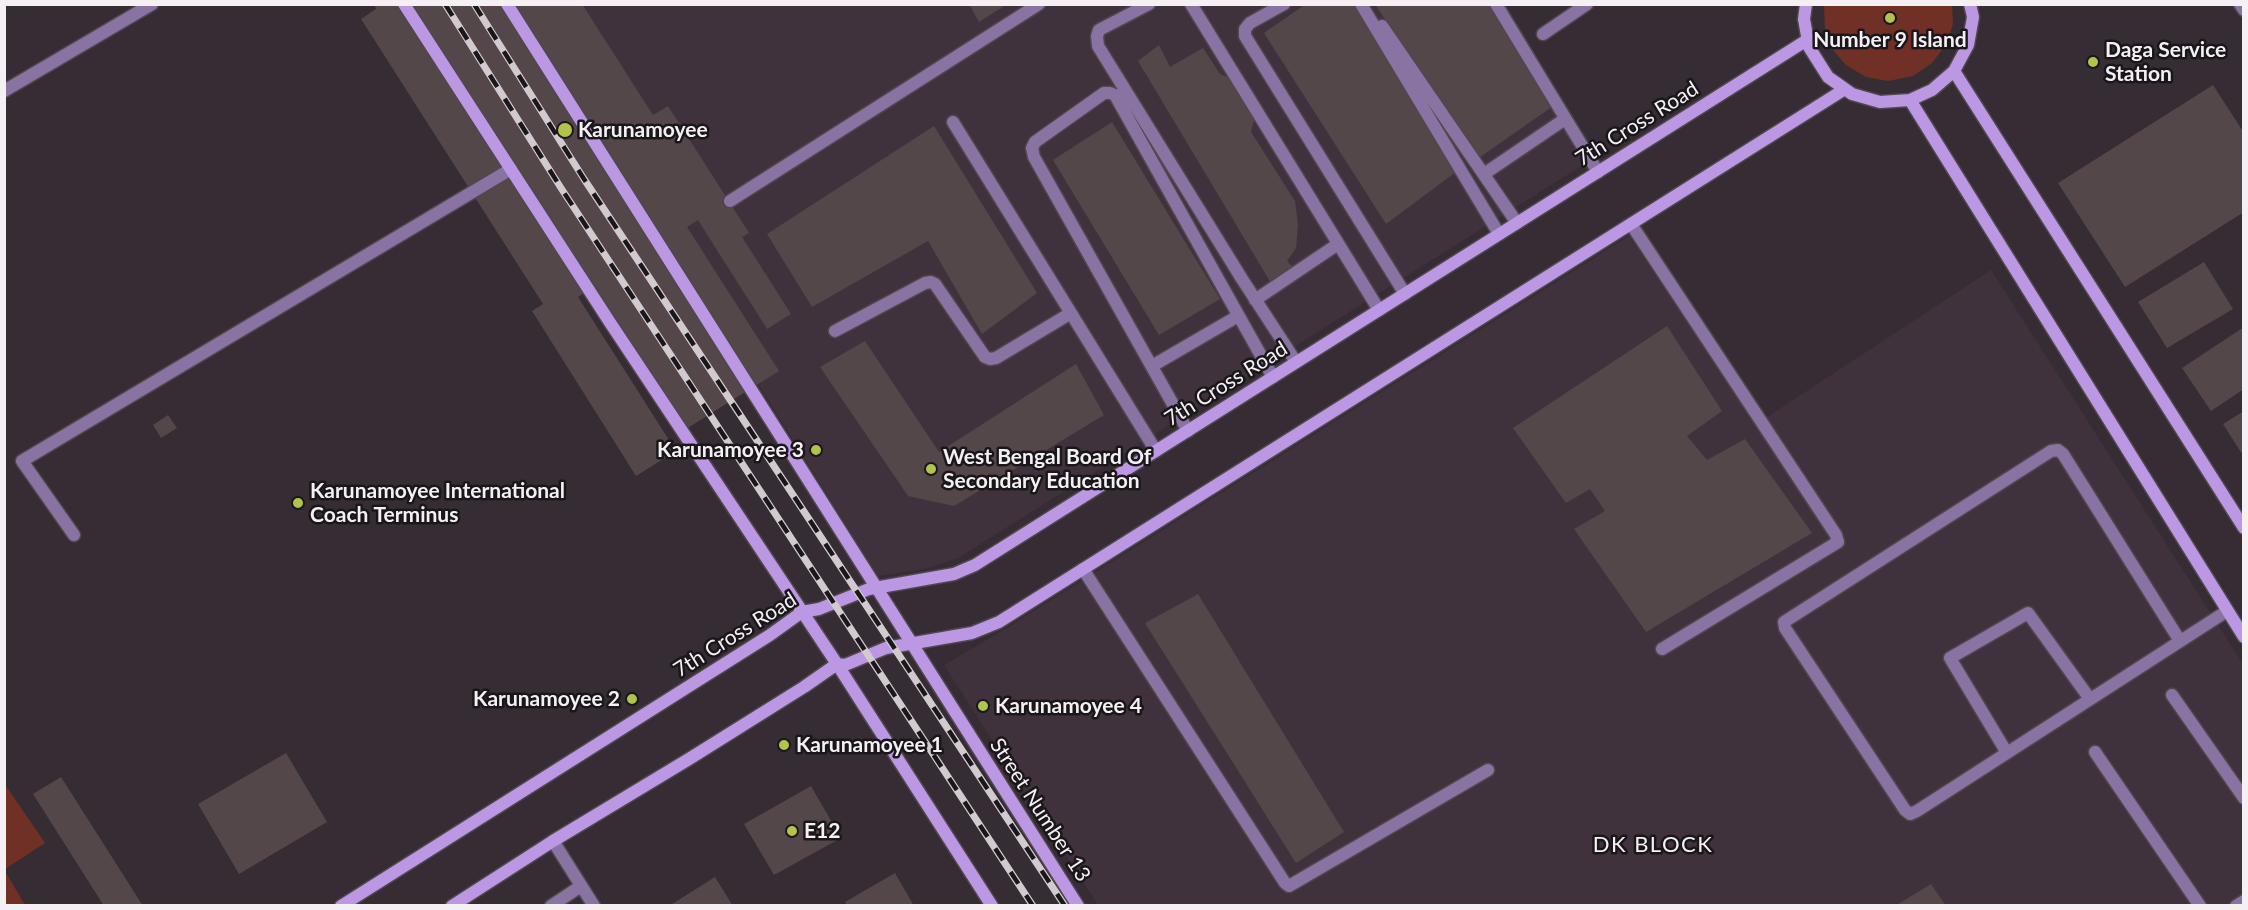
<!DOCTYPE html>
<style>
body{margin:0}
#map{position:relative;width:2248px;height:910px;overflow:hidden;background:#352d33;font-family:Lato,sans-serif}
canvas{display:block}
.frame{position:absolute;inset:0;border:6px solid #f5f0f4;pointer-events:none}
</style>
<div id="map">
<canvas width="2248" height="910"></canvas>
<div class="frame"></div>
</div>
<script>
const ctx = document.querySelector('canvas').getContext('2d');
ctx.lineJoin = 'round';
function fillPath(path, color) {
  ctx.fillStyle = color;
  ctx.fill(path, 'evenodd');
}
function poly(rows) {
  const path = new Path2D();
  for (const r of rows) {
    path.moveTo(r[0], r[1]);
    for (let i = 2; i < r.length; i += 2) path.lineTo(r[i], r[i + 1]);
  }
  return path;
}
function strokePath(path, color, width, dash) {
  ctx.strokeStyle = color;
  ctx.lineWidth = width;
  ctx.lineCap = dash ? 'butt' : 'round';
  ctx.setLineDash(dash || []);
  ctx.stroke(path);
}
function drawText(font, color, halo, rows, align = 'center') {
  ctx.font = font + ' Lato,sans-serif';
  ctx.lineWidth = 5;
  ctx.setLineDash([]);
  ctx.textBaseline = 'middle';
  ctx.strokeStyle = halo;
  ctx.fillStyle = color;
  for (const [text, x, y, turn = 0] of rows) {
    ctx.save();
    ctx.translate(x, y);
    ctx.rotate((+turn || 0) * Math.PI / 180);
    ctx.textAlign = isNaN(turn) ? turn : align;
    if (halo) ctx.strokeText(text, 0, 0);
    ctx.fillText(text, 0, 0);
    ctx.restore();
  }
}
fillPath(poly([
 [522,5,1496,5,1594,158,958,558,924,569,878,576],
 [1629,236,1755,425,1991,270,2243,664,2243,905,1098,905,944,665,1007,628]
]), '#40323d');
fillPath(poly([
 [1824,5,1952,5,1953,24,1946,45,1932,63,1913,76,1888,81,1866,77,1846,65,1831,48,1825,30],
 [4,783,45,843,5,869,4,869],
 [5,871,25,905,5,905]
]), '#713026');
fillPath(poly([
 [374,4,582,4,653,115,668,106,749,233,742,237,791,314,767,329,698,220,687,227,779,371,686,429,595,286,578,297,676,451,636,476,532,311,543,304,361,19,376,9],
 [969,4,1007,4,979,22],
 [1306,4,1354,4,1456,172,1386,224,1264,33],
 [1375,4,1488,4,1553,106,1476,160],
 [1159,45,1170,67,1203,48,1220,74,1237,81,1255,116,1251,132,1295,201,1298,225,1296,248,1287,261,1296,270,1271,283,1138,61],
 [2213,85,2244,133,2244,212,2125,287,2058,183],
 [1112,122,1220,299,1159,335,1053,160],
 [934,126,1037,293,982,334,928,241,812,307,767,234],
 [2204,262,2233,309,2167,348,2138,302],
 [1667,326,1722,411,1687,436,1707,460,1745,439,1812,533,1646,632,1574,529,1605,511,1590,489,1566,503,1513,428],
 [2244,327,2244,389,2211,411,2182,368],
 [865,341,939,452,1076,364,1104,415,954,506,908,496,820,367],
 [2244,411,2244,457,2223,424],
 [168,415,177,428,161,438,153,425],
 [1198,594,1344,832,1296,863,1145,623],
 [286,753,327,822,239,874,198,804],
 [61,777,143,906,104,906,33,794],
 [811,786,841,838,774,875,744,824],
 [895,873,914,906,847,906,845,902],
 [715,877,733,906,669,906],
 [1931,884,1946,906,1895,906]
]), '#53474a');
const lane = poly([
 [1149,4,1099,30,1097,36,1098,46,1242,279,1296,362],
 [1191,4,1379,310],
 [1284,4,1250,23,1245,29,1245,36,1405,294],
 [1361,4,1499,234],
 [1496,4,1598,172],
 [1382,26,1517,223],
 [1543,34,1587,4],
 [953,122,1156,451],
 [1484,174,1565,119],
 [730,201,1039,4],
 [1631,224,1836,535,1838,542,1662,649],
 [1255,300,1338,244],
 [835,331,925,283,931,282,935,284,985,357,990,359,996,358,1071,313],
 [1152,366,1238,316],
 [1188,431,1034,157,1032,148,1035,142,1104,93,1110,93,1115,95,1273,377],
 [74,535,22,461,511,169],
 [1083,569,1285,883,1289,886,1488,770],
 [2180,641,2063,454,2058,450,2051,451,1784,622,1785,628,1905,810,1910,814,1917,811,2227,611],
 [2172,695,2244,798],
 [2095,752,2200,906],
 [2007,753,1950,658,2028,613,2090,699],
 [553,841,594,906],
 [551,906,581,886],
 [2236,906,2244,901]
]);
const street = poly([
 [2240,4,2244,10],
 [4,91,152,4]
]);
const secondary = poly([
 [404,4,609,321,837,664,992,906],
 [507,4,1078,906],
 [1806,4,1804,19,1809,47,1828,77,1852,94,1880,102,1910,100,1932,90,1954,71,1968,45,1973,17,1970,4],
 [1954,71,2244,528],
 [1910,100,2244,637],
 [341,906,770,635,802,612,819,609,869,589,954,574,975,565,1807,40],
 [452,906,553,841,689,759,804,687,837,664,845,665,886,648,972,633,999,622,1845,89]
]);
strokePath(lane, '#50484e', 15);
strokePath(street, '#50484e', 15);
strokePath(secondary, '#50484e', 15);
strokePath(lane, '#8873a2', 12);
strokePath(street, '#8873a2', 12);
strokePath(secondary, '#bb97e4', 12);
const rail = poly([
 [445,4,561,188,1033,906],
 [474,4,584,179,1065,906]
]);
strokePath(rail, '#d1cbd0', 7);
strokePath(rail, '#1a171a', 4.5, [14]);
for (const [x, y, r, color] of [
 [1890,18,6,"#b2c34c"],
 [2093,62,6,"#b2c34c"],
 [565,130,8,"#b2c34c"],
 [816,450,6,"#b2c34c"],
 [931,469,6,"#b2c34c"],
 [298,503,6,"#b2c34c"],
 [632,699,6,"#b2c34c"],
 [983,706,6,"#b2c34c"],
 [784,745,6,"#b2c34c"],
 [792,831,6,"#b2c34c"]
]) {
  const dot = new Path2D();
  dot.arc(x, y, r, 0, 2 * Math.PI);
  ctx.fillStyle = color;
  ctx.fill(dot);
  strokePath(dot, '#1a171a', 2);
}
drawText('bold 21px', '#f5f0f4', '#1a171a', [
 ["Number 9 Island",1890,40,"center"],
 ["Daga Service",2105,50],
 ["Station",2105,74],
 ["Karunamoyee",578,130],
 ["Karunamoyee 3",804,450,"right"],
 ["West Bengal Board Of",943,457],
 ["Secondary Education",943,481],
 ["Karunamoyee International",310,491],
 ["Coach Terminus",310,515],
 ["Karunamoyee 2",620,699,"right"],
 ["Karunamoyee 4",995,706],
 ["Karunamoyee 1",796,745],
 ["E12",804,831]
], 'left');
drawText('21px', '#f5f0f4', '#1a171a', [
 ["7th Cross Road",1637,124,-32],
 ["7th Cross Road",1226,384,-32],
 ["7th Cross Road",735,635,-32],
 ["Street Number 13",1040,810,57]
]);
ctx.letterSpacing = '1.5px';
drawText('22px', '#f5f0f4', '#1a171a', [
 ["DK BLOCK",1653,845]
]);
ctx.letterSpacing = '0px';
</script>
